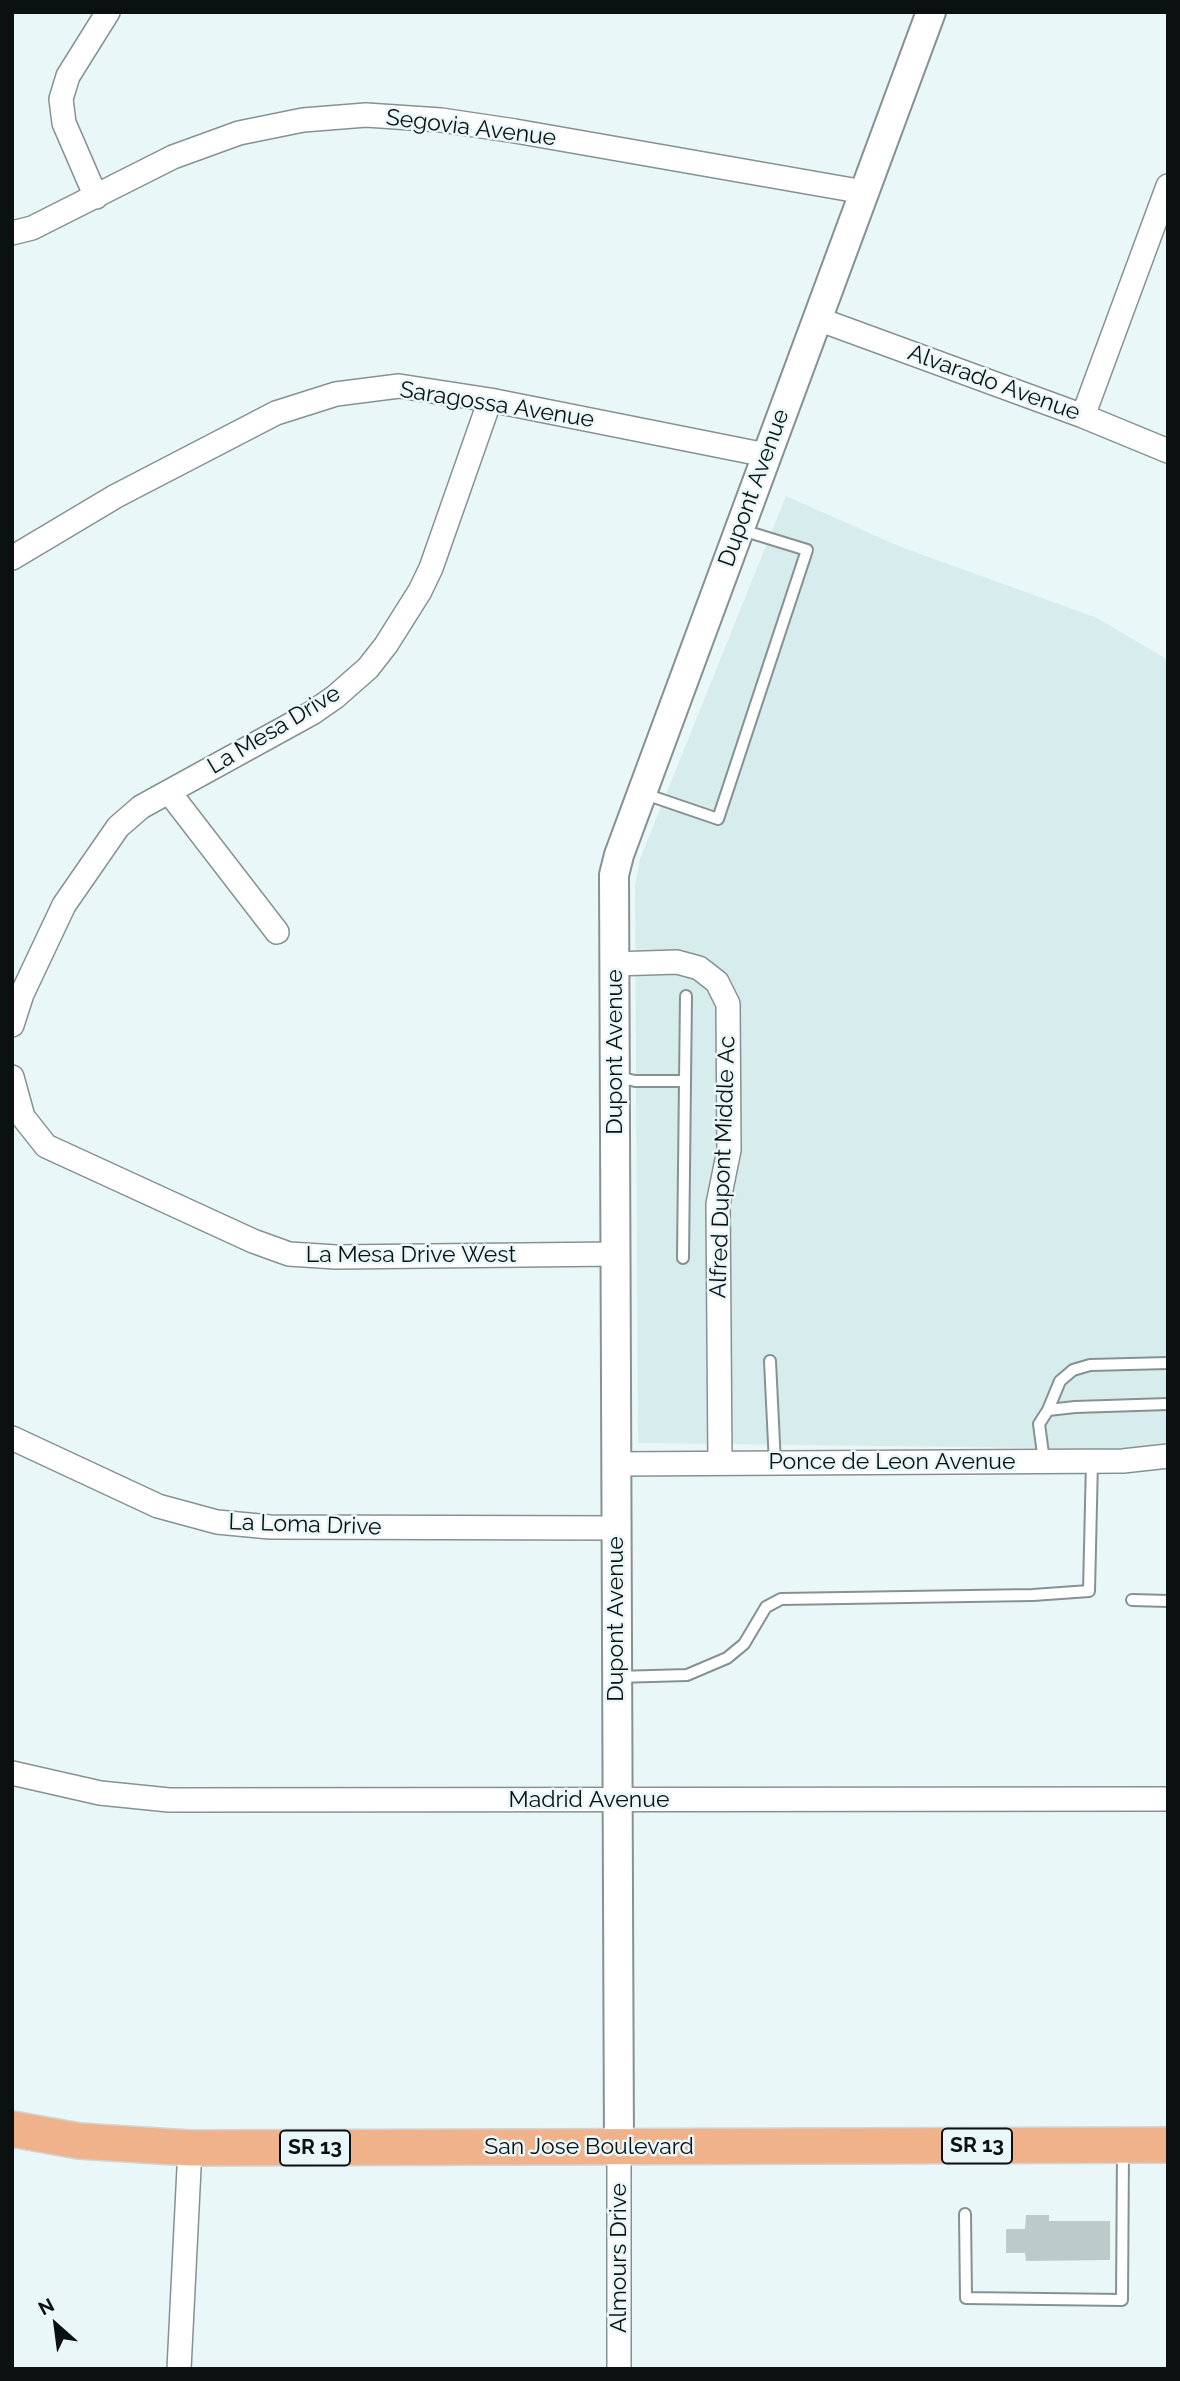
<!DOCTYPE html>
<style>
body{margin:0}
#map{position:relative;width:1180px;height:2381px;overflow:hidden;background:#eaf7f8;font-family:Raleway,sans-serif}
canvas{display:block}
.frame{position:absolute;inset:0;border:14px solid #0b1010;pointer-events:none}
.north{position:absolute;left:21px;top:2290px;width:70px;height:70px;-webkit-text-stroke:5px #eaf7f8;paint-order:stroke;rotate:332deg;font-size:19px;font-weight:700;line-height:28px;text-align:center;color:#0b1010}
.north::after{content:'';display:block;margin:auto;width:24px;height:32px;background:#0b1010;clip-path:polygon(50% 0,100% 100%,50% 72%,0 100%)}
</style>
<div id="map">
<canvas width="1180" height="2381"></canvas>
<div class="frame"></div>
<div class="north">N</div>
</div>
<script>
const ctx = document.querySelector('canvas').getContext('2d');
ctx.lineJoin = 'round';
function fillPath(path, color) {
  ctx.fillStyle = color;
  ctx.fill(path, 'evenodd');
}
function poly(rows) {
  const path = new Path2D();
  for (const r of rows) {
    path.moveTo(r[0], r[1]);
    for (let i = 2; i < r.length; i += 2) path.lineTo(r[i], r[i + 1]);
  }
  return path;
}
function strokePath(path, color, width, dash) {
  ctx.strokeStyle = color;
  ctx.lineWidth = width;
  ctx.lineCap = dash ? 'butt' : 'round';
  ctx.setLineDash(dash || []);
  ctx.stroke(path);
}
function drawText(font, color, halo, rows, align = 'center') {
  ctx.font = font + ' Raleway,sans-serif';
  ctx.lineWidth = 5;
  ctx.setLineDash([]);
  ctx.textBaseline = 'middle';
  ctx.strokeStyle = halo;
  ctx.fillStyle = color;
  for (const [text, x, y, turn = 0] of rows) {
    ctx.save();
    ctx.translate(x, y);
    ctx.rotate((+turn || 0) * Math.PI / 180);
    ctx.textAlign = isNaN(turn) ? turn : align;
    if (halo) ctx.strokeText(text, 0, 0);
    ctx.fillText(text, 0, 0);
    ctx.restore();
  }
}
fillPath(poly([
 [786,496,901,547,1097,618,1168,660,1168,1442,1127,1449,638,1443,635,885,640,859]
]), '#d7eced');
fillPath(poly([
 [1026,2215,1049,2215,1049,2221,1110,2221,1110,2260,1026,2261,1025,2253,1006,2253,1006,2229,1025,2229]
]), '#bdcaca');
const service = poly([
 [642,793,718,819,807,550,742,530],
 [618,1077,635,1081,685,1081,683,1258],
 [685,1081,686,996],
 [770,1361,775,1464],
 [1048,1410,1060,1381,1073,1370,1090,1365,1168,1363],
 [1044,1461,1039,1424,1048,1410,1075,1407,1168,1404],
 [1132,1600,1168,1601],
 [617,1677,687,1675,727,1658,744,1644,766,1607,781,1599,1033,1595,1089,1591,1092,1461],
 [965,2214,966,2298,1122,2300,1123,2151]
]);
const minor = poly([
 [96,197,64,123,61,99,68,76,108,12],
 [12,233,32,228,173,157,239,133,303,120,366,115,441,120,515,131,864,192],
 [818,319,1083,416,1168,451],
 [1083,416,1168,186],
 [12,558,116,496,276,413,336,394,399,386,490,400,766,455],
 [169,792,277,932],
 [614,964,677,962,699,968,717,982,728,1004,729,1150,718,1204,720,1463],
 [12,1025,22,994,64,905,118,827,141,807,312,713,335,697,368,668,386,645,420,591,431,568,490,400],
 [12,1077,23,1117,46,1146,253,1241,289,1254,336,1257,616,1254],
 [12,1438,158,1506,217,1522,270,1527,616,1528],
 [616,1464,1123,1461,1168,1456],
 [12,1773,100,1793,169,1800,1168,1799],
 [619,2147,619,2369],
 [179,2369,190,2148]
]);
const tertiary = poly([
 [619,2147,614,875,619,855,931,12]
]);
const primary = poly([
 [12,2129,79,2141,190,2148,1168,2145]
]);
strokePath(service, '#869292', 14);
strokePath(minor, '#869292', 26);
strokePath(tertiary, '#869292', 32);
strokePath(primary, '#d3d4d4', 38);
strokePath(service, '#fff', 10);
strokePath(minor, '#fff', 23);
strokePath(tertiary, '#fff', 28);
strokePath(primary, '#f0b28b', 35);
for (const [x, y, w] of [
 [977,2146,70],
 [315,2148,70]
]) {
  const box = new Path2D();
  box.roundRect(x - w / 2, y - 17.5, w, 35, 5);
  ctx.fillStyle = '#eaf7f8';
  ctx.fill(box);
  strokePath(box, '#0b1010', 2);
}
drawText('bold 21px', '#0b1010', null, [
 ["SR 13",977,2146],
 ["SR 13",315,2148]
]);
drawText('23px', '#0b1010', '#eaf7f8', [
 ["Segovia Avenue",471,128,7],
 ["Alvarado Avenue",994,383,20],
 ["Saragossa Avenue",497,405,9],
 ["Dupont Avenue",754,488,-70],
 ["La Mesa Drive",274,730,-31],
 ["Dupont Avenue",615,1052,-90],
 ["Alfred Dupont Middle Ac",723,1167,-88],
 ["La Mesa Drive West",411,1255],
 ["Ponce de Leon Avenue",892,1462],
 ["La Loma Drive",305,1525,2],
 ["Dupont Avenue",616,1619,-90],
 ["Madrid Avenue",589,1800],
 ["San Jose Boulevard",589,2147],
 ["Almours Drive",619,2258,-90]
]);
</script>
